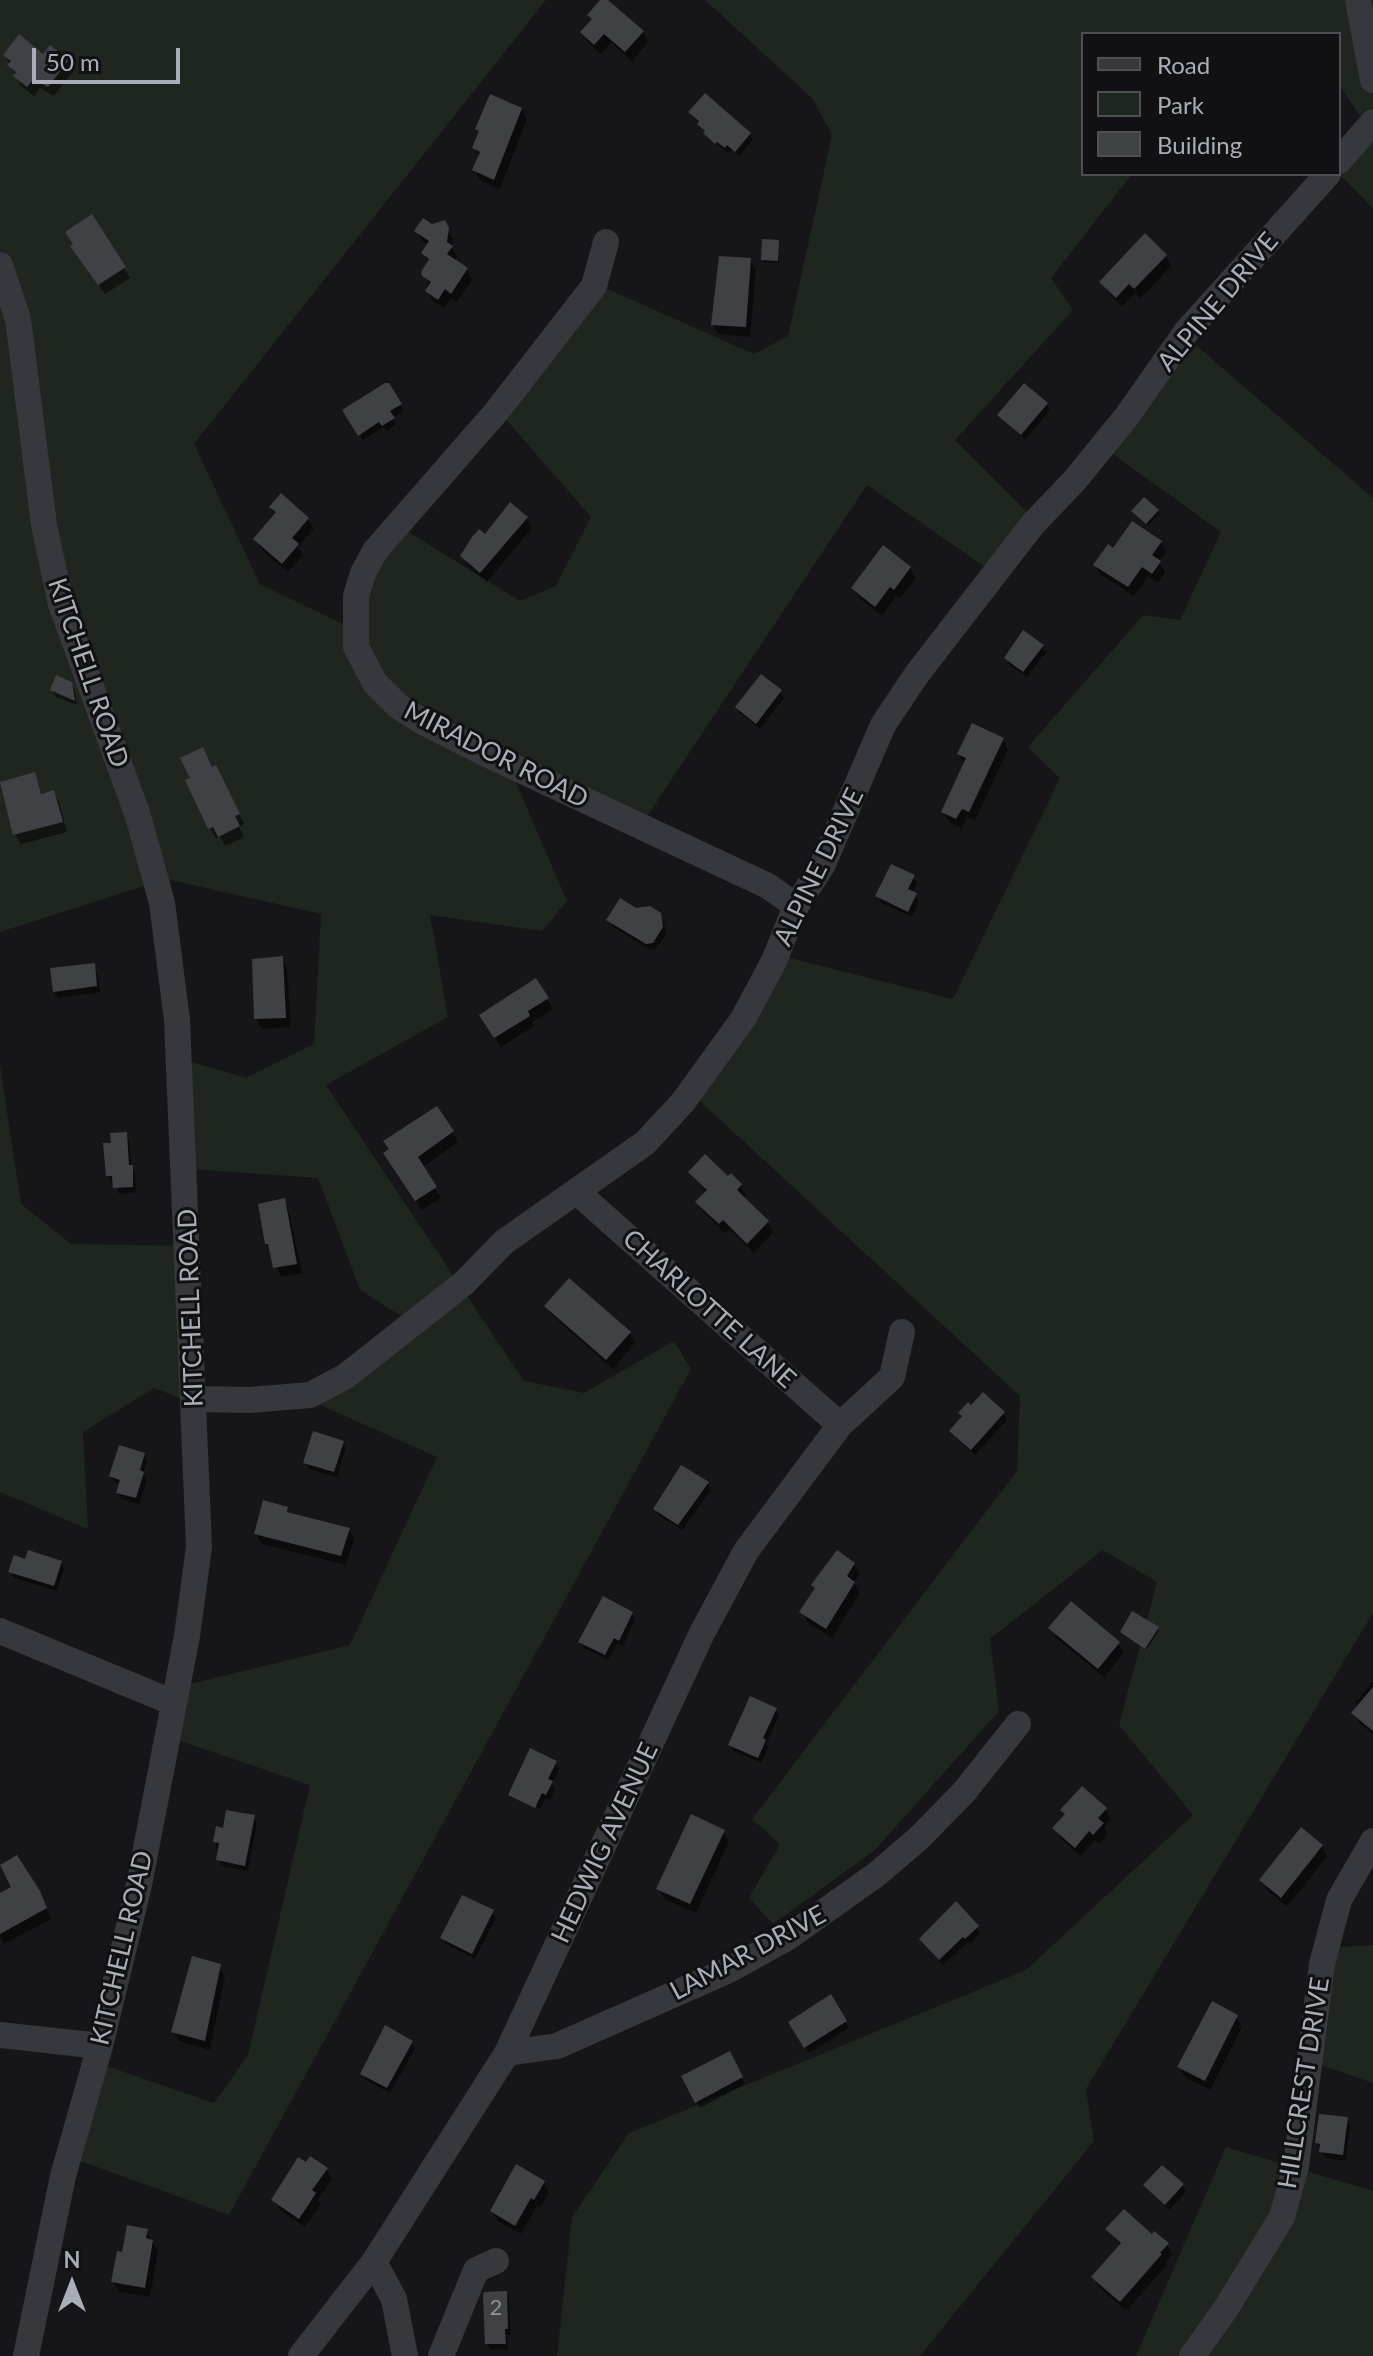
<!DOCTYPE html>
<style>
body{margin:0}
#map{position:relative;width:1373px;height:2356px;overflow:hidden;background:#161618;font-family:Lato,sans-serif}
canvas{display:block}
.legend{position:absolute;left:1081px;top:32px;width:260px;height:144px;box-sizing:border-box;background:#111113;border:2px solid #4d4f55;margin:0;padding:10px 14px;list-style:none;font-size:24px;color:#a8adb8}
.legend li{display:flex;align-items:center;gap:16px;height:40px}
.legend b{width:40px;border:2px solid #4d4f55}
.north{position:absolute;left:32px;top:2244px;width:80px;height:80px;-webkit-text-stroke:6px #111113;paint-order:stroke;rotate:0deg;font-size:22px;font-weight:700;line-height:32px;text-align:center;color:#a8adb8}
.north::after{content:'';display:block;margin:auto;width:28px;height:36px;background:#a8adb8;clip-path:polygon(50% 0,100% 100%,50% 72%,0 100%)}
.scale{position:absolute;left:32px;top:48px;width:148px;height:36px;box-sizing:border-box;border:4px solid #a8adb8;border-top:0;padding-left:10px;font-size:24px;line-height:28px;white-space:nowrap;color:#a8adb8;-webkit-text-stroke:6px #111113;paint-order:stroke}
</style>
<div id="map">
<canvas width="1373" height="2356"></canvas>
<ul class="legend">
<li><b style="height:10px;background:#37383d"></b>Road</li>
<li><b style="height:22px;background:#1e261f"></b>Park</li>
<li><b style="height:22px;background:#404145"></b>Building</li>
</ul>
<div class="north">N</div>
<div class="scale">50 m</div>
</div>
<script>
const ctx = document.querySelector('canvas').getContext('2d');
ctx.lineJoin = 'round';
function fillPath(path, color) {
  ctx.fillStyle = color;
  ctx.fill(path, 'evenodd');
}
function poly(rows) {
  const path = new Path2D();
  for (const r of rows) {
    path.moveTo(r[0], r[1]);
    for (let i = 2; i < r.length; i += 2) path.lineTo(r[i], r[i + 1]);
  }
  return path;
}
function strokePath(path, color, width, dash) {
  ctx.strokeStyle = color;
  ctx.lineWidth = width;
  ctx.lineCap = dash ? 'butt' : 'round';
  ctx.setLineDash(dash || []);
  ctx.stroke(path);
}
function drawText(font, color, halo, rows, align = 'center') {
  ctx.font = font + ' Lato,sans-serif';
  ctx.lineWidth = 6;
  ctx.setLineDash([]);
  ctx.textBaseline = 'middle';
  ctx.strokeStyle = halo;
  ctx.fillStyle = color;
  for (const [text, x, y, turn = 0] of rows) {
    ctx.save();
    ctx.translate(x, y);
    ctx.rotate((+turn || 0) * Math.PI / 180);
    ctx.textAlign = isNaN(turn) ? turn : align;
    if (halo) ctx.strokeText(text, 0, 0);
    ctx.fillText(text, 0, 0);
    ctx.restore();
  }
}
fillPath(poly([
 [0,0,546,0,194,444,260,584,355,630,394,523,520,601,556,586,591,517,497,409,601,286,754,354,788,336,832,135,812,98,705,0,1373,0,1373,208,1339,174,1369,128,1339,85,1339,34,1083,34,1083,174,1132,174,1051,278,1073,310,955,440,1035,520,992,572,867,485,640,827,505,757,567,901,542,931,430,915,448,1017,326,1085,524,1381,584,1393,674,1341,691,1369,229,2215,72,2158,98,2063,214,2103,248,2055,310,1785,174,1739,186,1685,350,1645,437,1457,302,1397,409,1321,360,1290,318,1178,190,1169,181,1059,246,1078,314,1044,321,914,166,879,0,932],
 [1189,339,1373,498,1373,1613,1086,2089,1094,2141,920,2356,557,2356,572,2217,629,2133,1026,1970,1193,1815,1119,1725,1157,1582,1103,1550,990,1639,999,1711,875,1850,773,1924,749,1898,780,1844,752,1819,1017,1471,1020,1396,691,1093,778,955,953,999,1060,778,1028,747,1143,615,1180,620,1221,532,1103,447],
 [0,1065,21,1204,71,1244,196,1246,203,1407,154,1388,83,1432,88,1529,0,1492],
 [1373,1945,1373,2083,1300,2058,1324,1948],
 [1226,2147,1373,2191,1373,2356,1136,2356]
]), '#1e261f');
fillPath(poly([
 [603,0,642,32,648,42,632,61,611,42,601,54,588,42,582,32,593,20,590,15],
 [5,55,44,56,68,61,73,71,54,96,40,88,34,96,21,86],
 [521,109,527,119,500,189,480,180,474,170,480,157,474,148,480,134,477,129],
 [691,112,750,134,753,140,739,156,732,150,729,153,709,139],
 [444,222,453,239,452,249,457,257,454,261,467,270,472,280,457,302,451,298,444,308,433,301,427,291,430,286,424,275,429,263,423,253,428,245,422,241,417,231],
 [778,242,779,263,764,262,763,260],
 [78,256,124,268,130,278,105,294],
 [1166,256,1171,266,1141,298,1135,293,1122,307,1108,292,1102,282],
 [750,260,756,270,750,337,718,334,713,324],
 [388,385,404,411,393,418,396,425,387,431,384,427,363,440,344,410],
 [1046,404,1050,410,1025,440,1000,415],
 [272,507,308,519,314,529,298,547,303,555,288,572,261,549,255,539,276,515],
 [1158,511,1159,514,1148,525,1135,513],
 [526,518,532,528,487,582,468,566,462,556,485,537],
 [1160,542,1166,552,1159,562,1165,572,1158,583,1148,576,1134,596,1101,575,1095,565,1113,550],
 [910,568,916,578,900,598,896,596,882,616,859,598,853,588],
 [1042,646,1046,653,1027,677,1010,665,1006,658],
 [71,684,75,690,77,705,56,697,52,690],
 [780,692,784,698,760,729,741,714,737,707],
 [1002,739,1008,749,975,821,967,817,962,828,949,822,943,812,965,764,959,754],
 [212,769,221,777,244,824,239,827,244,837,225,846,220,836,216,838,210,828,192,779],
 [34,774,42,795,53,792,59,802,67,832,21,844,15,834],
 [913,877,917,883,912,893,919,901,912,917,881,903,878,896],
 [635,910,660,915,664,922,666,934,656,949,651,950,612,926,609,920],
 [282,958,287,968,291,1027,262,1029,256,1019],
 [94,965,97,971,100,992,58,998,54,992],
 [535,981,553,1009,532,1022,534,1026,501,1047,482,1016],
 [452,1132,458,1142,422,1168,441,1198,422,1210,392,1163,391,1150],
 [126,1134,129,1140,131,1167,135,1173,136,1192,119,1194,115,1182,111,1182,108,1176,113,1144],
 [691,1172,728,1179,740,1186,746,1195,743,1199,767,1222,773,1232,754,1253,729,1229,725,1233,703,1212,698,1202,707,1192],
 [284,1201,289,1211,302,1273,281,1277,267,1244],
 [547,1306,630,1333,635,1343,613,1369,553,1316],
 [1004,1414,1007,1420,975,1455,951,1431],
 [342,1442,346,1448,337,1477,309,1469,305,1462],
 [144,1455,147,1461,143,1474,147,1479,139,1504,122,1499,118,1492,121,1484,115,1482,111,1476],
 [708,1484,711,1490,682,1530,659,1516,655,1509],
 [287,1508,290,1515,349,1529,354,1539,346,1565,262,1544,256,1534],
 [26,1561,61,1562,64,1569,57,1591,14,1578,11,1571],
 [854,1564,860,1574,854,1583,860,1593,832,1638,807,1622,802,1612],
 [632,1613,635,1619,623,1646,617,1643,609,1660,584,1648,580,1642],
 [1051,1628,1118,1643,1124,1653,1104,1677,1056,1638],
 [1158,1628,1159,1631,1146,1650,1122,1632],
 [1373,1682,1373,1734,1359,1723,1354,1713,1358,1708,1355,1703],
 [776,1710,779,1716,766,1744,768,1747,761,1763,734,1751,730,1744],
 [555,1763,559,1769,552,1784,555,1789,550,1800,546,1798,540,1809,512,1795,512,1799,510,1795],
 [1105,1809,1111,1819,1104,1827,1108,1834,1099,1843,1095,1840,1081,1856,1060,1838,1055,1828,1066,1815,1063,1810],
 [254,1817,257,1823,248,1871,221,1866,215,1842,224,1830],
 [723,1832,729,1842,696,1913,664,1899,659,1889],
 [1322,1846,1327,1856,1287,1907,1267,1890,1261,1881],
 [14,1887,44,1904,51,1919,4,1944,0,1937,0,1895],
 [956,1904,981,1933,970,1944,968,1942,943,1965,925,1945],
 [492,1912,496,1918,475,1959,446,1944,442,1938],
 [219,1966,225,1976,210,2050,179,2041,173,2031],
 [831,1997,849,2028,809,2053,790,2023],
 [1237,2017,1242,2027,1210,2090,1185,2077,1179,2067],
 [411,2042,415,2049,390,2093,366,2080,363,2073],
 [729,2054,745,2084,700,2108,684,2077],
 [1346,2118,1350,2125,1346,2161,1325,2158,1317,2143],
 [326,2169,332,2179,318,2200,321,2204,305,2227,280,2210,274,2200],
 [544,2183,549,2193,540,2208,537,2206,521,2234,498,2221,492,2211],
 [1182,2185,1186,2192,1169,2210,1146,2186],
 [1108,2230,1152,2236,1167,2245,1173,2254,1165,2263,1166,2266,1126,2311,1099,2287,1093,2277,1121,2246],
 [146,2231,158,2251,150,2297,119,2292,113,2282,124,2254],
 [506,2293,509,2299,511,2335,507,2335,508,2349,491,2350,487,2344]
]), '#0007');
fillPath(poly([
 [600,0,608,0,644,31,625,52,604,34,594,45,580,32,592,19,587,15],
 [19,34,43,54,50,45,69,60,48,87,34,79,27,87,13,76,16,72,7,65,11,61,3,55],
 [705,93,751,133,735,152,727,145,725,148,717,142,715,144,703,133,705,131,697,124,699,121,688,112],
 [490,94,522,108,494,180,472,170,480,152,472,148,479,131,475,129],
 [92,214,126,267,98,285,70,246,73,244,65,232],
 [423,218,432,224,445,220,449,228,447,242,453,246,447,254,468,268,451,294,445,289,438,300,425,291,431,282,422,276,421,272,429,259,421,253,429,241,414,231],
 [1145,233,1167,255,1134,289,1129,284,1116,298,1099,282],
 [762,239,779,240,778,261,761,260],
 [719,256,751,258,746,327,711,325],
 [385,383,389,383,402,404,390,411,395,418,382,426,379,422,358,436,342,410],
 [1024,383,1048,403,1021,435,997,415],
 [281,493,309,518,292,538,299,544,282,564,253,539,276,512,269,507],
 [1144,497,1159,510,1146,524,1131,511],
 [510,502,528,517,480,573,460,556,472,537,479,529,485,534],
 [1132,521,1162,541,1152,555,1161,561,1152,574,1142,567,1128,587,1093,565,1108,544,1113,548],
 [883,545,911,567,894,590,890,587,875,607,851,588],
 [1023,630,1044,645,1023,672,1004,658],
 [761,674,782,690,756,724,735,707],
 [56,675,72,682,75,701,50,690],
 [972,723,1004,738,969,812,962,809,956,819,941,812,966,758,957,754],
 [203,747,212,767,216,765,240,814,235,816,240,826,218,837,213,827,208,829,185,780,190,778,180,758],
 [35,772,41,794,54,790,63,822,13,835,0,782],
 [891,864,915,875,908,889,917,893,908,912,875,896],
 [620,898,636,908,650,906,661,913,663,927,653,943,646,944,606,920],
 [283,956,286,1018,254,1019,252,959],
 [95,963,97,986,53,992,50,968],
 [536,978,549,998,528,1011,530,1016,494,1038,479,1015],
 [437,1106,454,1131,418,1157,437,1187,415,1201,383,1153,389,1149,383,1141],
 [127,1132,129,1165,133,1165,133,1187,113,1188,112,1176,106,1176,103,1143,111,1143,110,1133],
 [705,1154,728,1176,731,1173,742,1184,737,1190,769,1221,747,1244,723,1220,719,1224,695,1202,707,1190,688,1172],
 [285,1198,297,1264,273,1268,268,1244,265,1244,258,1204],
 [569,1278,631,1332,606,1360,544,1306],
 [983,1392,1005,1412,971,1450,949,1431,962,1416,958,1413,968,1402,971,1405],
 [313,1431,344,1441,334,1472,303,1463],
 [119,1445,145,1453,140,1470,144,1472,136,1498,116,1493,120,1480,109,1476],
 [681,1465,709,1482,678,1525,653,1509],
 [263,1500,288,1507,287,1512,350,1528,341,1556,254,1534],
 [28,1550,62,1561,54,1586,8,1572,14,1555,25,1559],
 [837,1550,855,1563,847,1576,855,1582,826,1629,799,1612,815,1588,811,1585],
 [603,1596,633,1612,619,1641,614,1638,605,1655,578,1642],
 [1071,1601,1120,1642,1098,1669,1048,1628],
 [1132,1611,1159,1627,1145,1649,1120,1632],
 [1373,1687,1373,1731,1351,1713],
 [750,1696,777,1708,763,1738,766,1740,758,1758,728,1745],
 [530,1748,557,1761,548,1779,553,1781,546,1795,542,1793,535,1808,508,1795],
 [1082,1786,1107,1808,1098,1818,1104,1823,1093,1835,1089,1831,1075,1848,1052,1828,1065,1814,1060,1810],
 [226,1810,255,1815,245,1866,216,1860,219,1843,213,1842,216,1826,223,1828],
 [691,1814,725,1830,690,1904,656,1889],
 [1301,1827,1323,1845,1281,1898,1259,1880],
 [17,1855,40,1891,47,1908,0,1934,0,1893,11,1887,0,1865],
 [462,1895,494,1910,472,1954,440,1938],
 [956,1901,979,1926,965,1939,963,1937,939,1960,919,1939],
 [192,1956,221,1964,205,2041,171,2032],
 [831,1994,847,2021,804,2048,788,2022],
 [1212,2001,1238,2015,1205,2081,1177,2067],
 [385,2025,413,2041,387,2088,360,2074],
 [730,2051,743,2077,695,2103,681,2076],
 [1319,2114,1348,2117,1343,2155,1319,2152,1320,2144,1315,2143],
 [310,2156,328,2168,312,2190,316,2193,299,2219,271,2200,298,2157,306,2162],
 [516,2164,545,2181,534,2200,531,2198,515,2226,490,2211],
 [1162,2165,1184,2184,1165,2205,1143,2185],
 [1124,2209,1152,2234,1154,2231,1169,2243,1160,2253,1162,2254,1120,2302,1091,2277,1121,2243,1105,2229],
 [127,2225,148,2229,146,2238,153,2240,145,2288,111,2282,117,2251,122,2252],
 [507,2291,508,2329,505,2329,506,2344,485,2344,483,2295,484,2292]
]), '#404145');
strokePath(poly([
 [1358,0,1373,80],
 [1339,161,1373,122],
 [606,242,594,286,497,411,375,551,363,573,356,596,356,647,375,683,398,706,423,722,484,753,768,886,796,906],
 [0,265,18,319,44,525,61,604,138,816,162,903,177,1020,199,1547,187,1636,139,1885,100,2046,63,2176,26,2356],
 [578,1193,840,1425],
 [195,1399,250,1400,310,1395,346,1376,464,1283,504,1242,645,1143,683,1102,743,1019,774,961,796,906,822,866,883,725,917,674,1033,524,1075,480,1127,416,1186,332,1328,174],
 [0,1631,174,1703],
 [0,2035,100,2046],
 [507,2053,557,2046,731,1969,787,1938,877,1874,919,1838,964,1792,1018,1724],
 [374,2262,394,2299,405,2356],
 [301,2356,374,2262,507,2053,702,1633,746,1551,840,1425,892,1377,902,1332],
 [441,2356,476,2270,496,2261],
 [1192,2356,1225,2310,1282,2217,1296,2166,1322,1964,1339,1900,1373,1841]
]), '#37383d', 26);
drawText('22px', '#8e929b', null, [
 ["2",496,2308]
]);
drawText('26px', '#a8adb8', '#111113', [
 ["ALPINE DRIVE",1218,302,-50],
 ["KITCHELL ROAD",88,673,71],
 ["MIRADOR ROAD",496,755,27],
 ["ALPINE DRIVE",819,867,-64],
 ["KITCHELL ROAD",191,1308,-92],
 ["CHARLOTTE LANE",709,1309,42],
 ["HEDWIG AVENUE",605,1843,-65],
 ["KITCHELL ROAD",122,1948,-77],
 ["LAMAR DRIVE",748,1953,-28],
 ["HILLCREST DRIVE",1304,2083,-81]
]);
</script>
